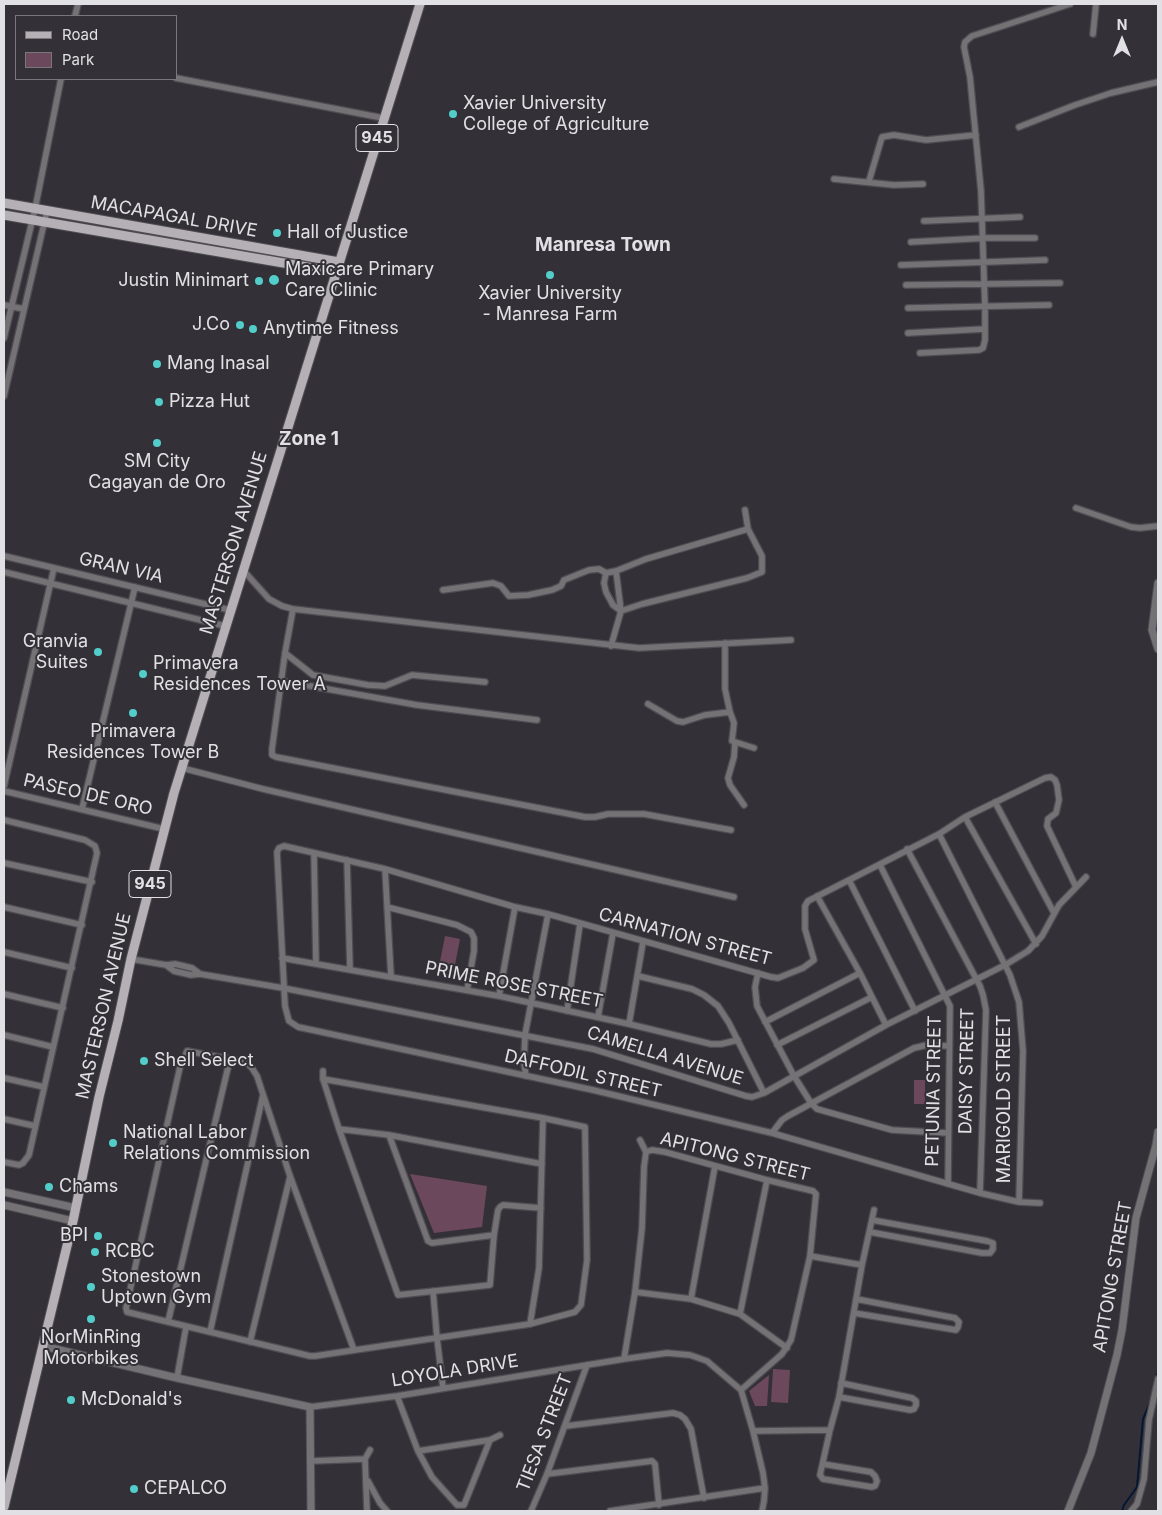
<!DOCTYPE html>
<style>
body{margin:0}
#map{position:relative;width:1162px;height:1515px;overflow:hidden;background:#333137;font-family:Inter,sans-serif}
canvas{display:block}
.frame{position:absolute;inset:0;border:5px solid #e1e0e4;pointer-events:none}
.legend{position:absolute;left:15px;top:15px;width:162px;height:65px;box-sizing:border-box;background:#333137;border:1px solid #79777c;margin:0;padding:6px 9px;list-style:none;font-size:15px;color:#e1e0e4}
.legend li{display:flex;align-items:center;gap:10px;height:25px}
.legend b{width:25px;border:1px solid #79777c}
.north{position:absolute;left:1097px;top:15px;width:50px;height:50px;-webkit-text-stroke:4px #333137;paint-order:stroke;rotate:0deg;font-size:14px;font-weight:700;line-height:20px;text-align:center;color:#e1e0e4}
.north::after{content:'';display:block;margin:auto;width:18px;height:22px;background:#e1e0e4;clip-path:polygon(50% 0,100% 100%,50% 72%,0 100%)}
</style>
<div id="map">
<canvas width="1162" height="1515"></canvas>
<div class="frame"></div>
<ul class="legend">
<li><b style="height:6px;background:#b5b0b5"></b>Road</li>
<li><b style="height:14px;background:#6c485c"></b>Park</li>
</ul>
<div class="north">N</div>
</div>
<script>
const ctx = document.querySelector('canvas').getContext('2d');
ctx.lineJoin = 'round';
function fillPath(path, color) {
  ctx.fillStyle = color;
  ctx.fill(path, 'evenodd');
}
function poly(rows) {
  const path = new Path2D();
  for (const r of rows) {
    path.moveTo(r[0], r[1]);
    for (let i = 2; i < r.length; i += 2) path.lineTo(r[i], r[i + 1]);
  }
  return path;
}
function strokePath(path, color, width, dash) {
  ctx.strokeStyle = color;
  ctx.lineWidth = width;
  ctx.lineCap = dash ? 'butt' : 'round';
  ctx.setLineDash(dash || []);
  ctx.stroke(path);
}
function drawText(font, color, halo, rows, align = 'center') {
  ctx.font = font + ' Inter,sans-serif';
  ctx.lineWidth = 4;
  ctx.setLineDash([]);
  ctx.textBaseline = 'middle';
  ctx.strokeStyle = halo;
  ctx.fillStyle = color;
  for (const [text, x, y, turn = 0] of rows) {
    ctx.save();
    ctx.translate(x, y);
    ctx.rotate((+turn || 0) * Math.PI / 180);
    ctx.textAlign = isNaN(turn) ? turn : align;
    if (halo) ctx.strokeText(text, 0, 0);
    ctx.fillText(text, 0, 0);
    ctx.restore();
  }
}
fillPath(poly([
 [445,936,460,939,454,970,439,967],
 [914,1080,925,1080,925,1104,914,1104],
 [410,1174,487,1186,482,1227,434,1233],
 [773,1369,790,1370,788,1403,771,1402],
 [769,1375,767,1406,755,1406,749,1391]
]), '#6c485c');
strokePath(poly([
 [1156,1379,1158,1372],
 [1122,1511,1124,1505,1137,1487,1143,1419,1152,1398]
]), '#031634', 2);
const minor = poly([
 [75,16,78,4],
 [1093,34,1096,4],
 [176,78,383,118],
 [1019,127,1075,105,1111,93,1158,82],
 [834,179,894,185,923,184],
 [869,181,882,137,894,135,926,140,976,135],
 [924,221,1020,217],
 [911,242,987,238,1035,238],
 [901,265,1045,260],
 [906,285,1060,283],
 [4,305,24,309],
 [908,308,1049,305],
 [908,333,985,329],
 [4,338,35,209,61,79],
 [920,353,979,350,983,348,985,340,985,307,981,191,970,77,964,47,965,42,972,36,1070,4],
 [4,396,47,211],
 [1076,508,1131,527,1140,528,1158,526],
 [4,556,230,610],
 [243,570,269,599,282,606,293,609,639,648,791,640],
 [616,571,621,611],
 [4,572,225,626],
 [443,590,493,583,501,586,509,596,528,595,552,590,561,586,564,580,589,570,599,569,606,573],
 [293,609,285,653,272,749,272,755,276,757,585,817,595,817,608,814,644,814,731,830],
 [621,611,613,605,606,592,604,583,606,573,616,571,646,559,748,529],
 [725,643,725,689,730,712,734,723,732,741,754,748],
 [611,646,621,611,642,604,747,578,762,572,762,556,748,529,745,510],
 [285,653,313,675,368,685,385,686,412,675,485,682],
 [282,681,417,705,537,720],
 [648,704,677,721,683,722,705,715,730,712],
 [735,742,734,757,728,778,730,785,744,805],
 [182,768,263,789,734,897],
 [4,786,54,568],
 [4,791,164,829],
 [995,802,1054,913],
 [82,809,135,587],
 [965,817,1036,944],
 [4,820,85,840,95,846,97,853,29,1155,23,1163,19,1165,4,1162],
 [939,834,1010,975,1019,1002,1023,1051,1019,1202],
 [907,849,980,986,983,995,986,1010,980,1193],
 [314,853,316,964],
 [347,860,350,969],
 [4,863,92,882],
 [880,865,950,1006,948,1184],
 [385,869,391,976],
 [849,880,915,1011],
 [817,896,860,973,886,1025],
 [4,907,82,925],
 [387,907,457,925,471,932,474,938,474,951,467,990],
 [4,952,72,968],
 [282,958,499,996,629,1024,711,1044,721,1044,738,1040],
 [131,959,166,965,175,964,192,968,200,974],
 [166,965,174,971,191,975,200,974,283,988,593,1049,746,1096,752,1097,764,1093,886,1025,1005,965,1028,951,1042,936,1059,905,1086,877],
 [758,973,755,987,757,1006,794,1076,811,1103,817,1109,892,1130,948,1133],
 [638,976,692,989,704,995,718,1006,729,1023,764,1093],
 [4,994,63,1008],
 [499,996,515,907],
 [567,1011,580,924],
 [598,1017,613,933],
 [765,1022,860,973],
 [629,1024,643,942],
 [4,1035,53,1047],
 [777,1045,872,997],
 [323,1071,323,1079,339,1129,398,1295,490,1285,494,1235,498,1210,500,1207,503,1205,541,1208],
 [526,1076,524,1063,525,1035,548,914],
 [4,1078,44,1087],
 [323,1079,543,1118,585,1127,587,1260,581,1305,575,1312,530,1324,315,1356,310,1356,127,1312,126,1308,180,1067,187,1051,246,1062,252,1068,257,1076,290,1176,354,1350],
 [4,1119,35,1126],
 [339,1129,389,1135,542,1164],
 [772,1133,782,1120,788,1116,914,1048,927,1045,949,1046],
 [389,1135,428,1241,432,1243,494,1235],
 [646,1152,652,1150,665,1152,767,1180,813,1191,816,1194,810,1256,791,1340,782,1354,741,1390],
 [1040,1203,1019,1202,980,1193,772,1133,593,1090,298,1027,289,1021,285,1006,277,852,279,848,284,846,385,869,515,907,548,914,771,977,778,978,803,968,814,960,805,929,805,906,808,901,939,834,965,817,1045,778,1051,777,1055,780,1057,785,1059,800,1056,813,1048,819,1047,826,1076,887],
 [870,1232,982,1253,990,1253,993,1249,993,1243,987,1241,872,1220],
 [810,1256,862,1265],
 [433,1291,437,1338,443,1388],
 [635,1292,691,1299,740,1314,787,1348],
 [691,1299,715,1166],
 [854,1313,956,1330,958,1327,959,1322,955,1318,856,1299],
 [740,1314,767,1180],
 [168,1322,230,1059],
 [530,1324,539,1268,543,1118],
 [210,1332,263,1095],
 [250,1342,290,1177],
 [624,1359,635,1292,642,1228,644,1167,646,1152,640,1140],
 [177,1378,186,1327],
 [397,1396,418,1451,432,1477,457,1505,464,1505,490,1440],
 [839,1397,910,1410,914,1409,916,1405,916,1401,912,1398,841,1383],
 [310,1407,397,1396,624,1359,667,1353,690,1355,707,1361,741,1390,753,1431,763,1473,765,1488,764,1501,762,1511],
 [566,1426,673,1413,680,1415,685,1419,691,1429,704,1498],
 [753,1431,830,1430],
 [418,1451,490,1440,500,1435],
 [365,1459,367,1511],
 [311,1461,365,1459,370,1450],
 [823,1464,871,1472,875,1476,877,1481,875,1486,872,1487,823,1479,820,1475,830,1430,839,1397,862,1265,874,1210],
 [547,1474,652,1461,655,1464,659,1505],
 [368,1481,380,1503,387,1511],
 [531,1511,547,1474,587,1365],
 [610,1511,765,1488],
 [1131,1511,1137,1504,1144,1479,1149,1420,1158,1379]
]);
const tertiary = poly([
 [1158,583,1152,630,1158,649],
 [4,1192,76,1208],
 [4,1205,73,1221],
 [43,1346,177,1378,310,1407,311,1511],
 [1068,1511,1091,1453,1117,1355,1122,1330,1136,1218,1156,1145,1158,1132]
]);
const primary = poly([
 [4,203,339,262],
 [4,215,336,272],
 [4,1507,73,1221,99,1097,118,1021,131,959,174,793,420,4]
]);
strokePath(minor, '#4f4d53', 8);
strokePath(tertiary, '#4f4d53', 9);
strokePath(primary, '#4f4d53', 11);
strokePath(minor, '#747274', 5.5);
strokePath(tertiary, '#747274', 7);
strokePath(primary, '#b5b0b5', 9);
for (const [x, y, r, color] of [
 [453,114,5,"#53cdc9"],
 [277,233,5,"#53cdc9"],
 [550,275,5,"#53cdc9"],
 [274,280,6,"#53cdc9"],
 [259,281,5,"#53cdc9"],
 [240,325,5,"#53cdc9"],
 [253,329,5,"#53cdc9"],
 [157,364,5,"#53cdc9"],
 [159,402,5,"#53cdc9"],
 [157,443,5,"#53cdc9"],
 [98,652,5,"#53cdc9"],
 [143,674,5,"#53cdc9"],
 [133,713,5,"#53cdc9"],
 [144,1061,5,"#53cdc9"],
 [113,1143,5,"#53cdc9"],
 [49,1187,5,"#53cdc9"],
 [98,1236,5,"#53cdc9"],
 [95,1252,5,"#53cdc9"],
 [91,1287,5,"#53cdc9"],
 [91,1319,5,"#53cdc9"],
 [71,1400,5,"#53cdc9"],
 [134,1489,5,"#53cdc9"]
]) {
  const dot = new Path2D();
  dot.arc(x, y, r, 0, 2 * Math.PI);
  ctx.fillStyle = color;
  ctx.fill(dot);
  strokePath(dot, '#333137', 2);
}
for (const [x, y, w] of [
 [377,138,42],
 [150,884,42]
]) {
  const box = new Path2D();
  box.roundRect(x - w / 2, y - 13.5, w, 27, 4);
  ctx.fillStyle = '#333137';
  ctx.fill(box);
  strokePath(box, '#e1e0e4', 1);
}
drawText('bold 16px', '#e1e0e4', null, [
 ["945",377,138],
 ["945",150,884]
]);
drawText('18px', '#e1e0e4', '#333137', [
 ["Xavier University",463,104],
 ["College of Agriculture",463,125],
 ["Hall of Justice",287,233],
 ["Maxicare Primary",285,270],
 ["Care Clinic",285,291],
 ["Justin Minimart",249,281,"right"],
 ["Xavier University",550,294,"center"],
 ["- Manresa Farm",550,315,"center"],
 ["J.Co",230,325,"right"],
 ["Anytime Fitness",263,329],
 ["Mang Inasal",167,364],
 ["Pizza Hut",169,402],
 ["SM City",157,462,"center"],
 ["Cagayan de Oro",157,483,"center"],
 ["Granvia",88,642,"right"],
 ["Suites",88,663,"right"],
 ["Primavera",153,664],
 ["Residences Tower A",153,685],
 ["Primavera",133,732,"center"],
 ["Residences Tower B",133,753,"center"],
 ["Shell Select",154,1061],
 ["National Labor",123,1133],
 ["Relations Commission",123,1154],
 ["Chams",59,1187],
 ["BPI",88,1236,"right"],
 ["RCBC",105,1252],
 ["Stonestown",101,1277],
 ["Uptown Gym",101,1298],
 ["NorMinRing",91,1338,"center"],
 ["Motorbikes",91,1359,"center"],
 ["McDonald's",81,1400],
 ["CEPALCO",144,1489]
], 'left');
drawText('18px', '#e1e0e4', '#333137', [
 ["MACAPAGAL DRIVE",174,217,10],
 ["MASTERSON AVENUE",234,543,-73],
 ["GRAN VIA",121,568,13],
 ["PASEO DE ORO",88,795,13],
 ["CARNATION STREET",685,937,15],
 ["PRIME ROSE STREET",514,985,11],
 ["MASTERSON AVENUE",104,1006,-77],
 ["CAMELLA AVENUE",665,1056,17],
 ["DAISY STREET",967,1071,-89],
 ["DAFFODIL STREET",583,1074,13],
 ["PETUNIA STREET",934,1091,-89],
 ["MARIGOLD STREET",1005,1099,-90],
 ["APITONG STREET",735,1157,14],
 ["APITONG STREET",1113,1277,-80],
 ["LOYOLA DRIVE",455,1371,-9],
 ["TIESA STREET",545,1433,-69]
]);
drawText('bold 19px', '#e1e0e4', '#333137', [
 ["Manresa Town",603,245],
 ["Zone 1",309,439]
]);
</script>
